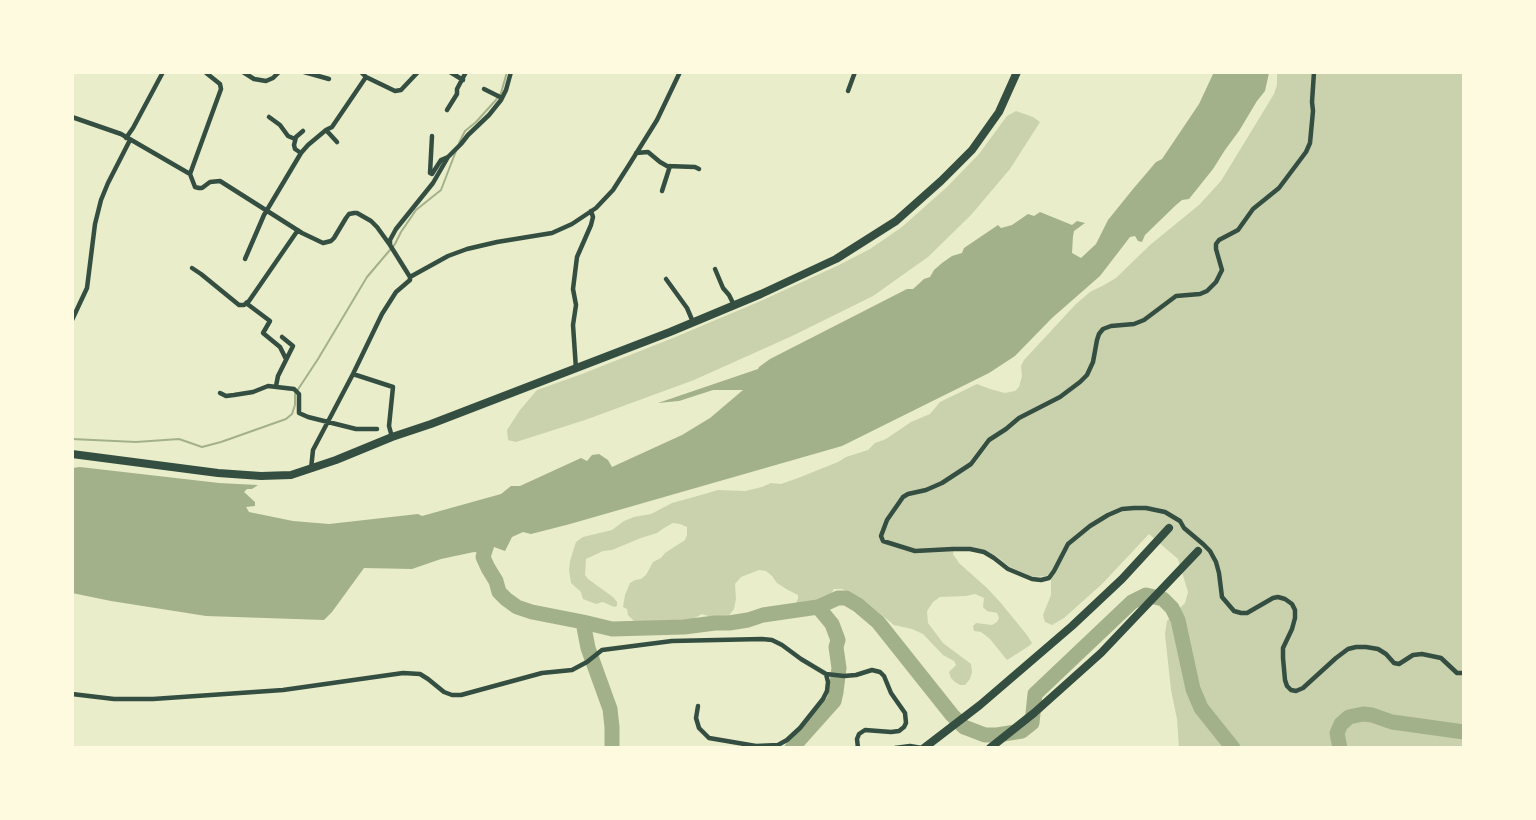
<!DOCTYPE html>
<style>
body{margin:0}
#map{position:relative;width:1536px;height:820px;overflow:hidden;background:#e9edc9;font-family:Overpass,sans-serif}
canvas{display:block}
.frame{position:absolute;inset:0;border:74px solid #fefae0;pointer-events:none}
</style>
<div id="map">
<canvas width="1536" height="820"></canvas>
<div class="frame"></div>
</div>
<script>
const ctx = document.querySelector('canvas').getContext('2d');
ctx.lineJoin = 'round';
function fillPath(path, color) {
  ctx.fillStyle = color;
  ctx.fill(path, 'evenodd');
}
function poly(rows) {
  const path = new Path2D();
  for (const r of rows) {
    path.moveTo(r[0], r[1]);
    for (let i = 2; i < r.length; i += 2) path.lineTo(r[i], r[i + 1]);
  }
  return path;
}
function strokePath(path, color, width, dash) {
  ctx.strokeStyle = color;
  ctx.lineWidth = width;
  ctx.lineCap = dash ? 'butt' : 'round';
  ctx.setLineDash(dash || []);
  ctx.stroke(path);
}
fillPath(poly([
 [1277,72,1464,72,1464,748,1179,748,1177,719,1171,690,1165,634,1167,621,1185,603,1188,592,1178,559,1149,534,1102,584,1064,618,1052,625,1045,622,1043,615,1051,595,1051,579,1048,576,1033,577,1010,567,996,556,985,551,955,547,953,554,959,563,987,588,1000,602,1027,635,1032,643,1029,646,1007,660,990,639,981,632,974,631,973,626,976,623,992,625,997,622,999,618,997,613,987,611,983,607,984,598,975,594,966,596,940,597,933,602,927,611,928,623,943,643,971,664,972,672,970,679,965,685,960,685,955,682,951,678,949,672,956,665,954,661,943,655,923,634,912,629,894,625,861,598,842,589,834,589,828,598,817,604,797,608,795,604,798,599,798,595,788,590,777,583,772,576,766,571,759,570,741,577,735,584,736,599,734,609,727,618,717,619,702,614,687,622,640,624,635,622,628,615,627,609,623,607,625,595,630,583,635,580,641,579,646,575,653,562,661,558,665,553,685,540,687,535,687,527,680,524,673,523,664,528,657,533,641,538,612,550,603,551,586,559,585,575,588,579,613,597,617,602,617,606,614,607,603,602,596,604,583,599,581,592,571,583,569,570,570,561,576,542,583,537,612,530,624,521,634,517,651,514,672,503,701,495,718,490,745,491,762,487,771,483,781,484,798,478,838,462,846,457,868,450,875,443,886,439,911,422,930,414,940,402,977,384,990,389,1005,393,1015,391,1019,387,1022,376,1021,366,1024,360,1076,304,1090,292,1104,285,1116,278,1150,245,1199,205,1221,181,1274,94,1277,85],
 [1016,111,1033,117,1040,122,1010,169,971,215,928,257,873,296,792,336,694,380,585,420,516,442,508,440,507,430,520,410,537,390,582,374,673,338,763,300,839,265,870,249,902,227,947,187,979,154,1007,116]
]), '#cad2ad');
fillPath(poly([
 [1214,72,1269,73,1265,91,1257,101,1239,131,1225,150,1213,169,1189,199,1182,200,1176,205,1145,235,1142,242,1138,241,1135,236,1130,237,1100,276,1052,318,1015,356,989,373,842,446,570,524,531,534,523,532,512,537,505,551,494,547,481,553,474,552,441,559,412,569,364,568,332,612,324,620,206,616,111,601,72,593,72,468,80,467,219,483,258,485,252,489,247,489,244,492,255,502,255,506,246,507,249,512,293,521,329,524,418,514,422,516,501,494,511,486,520,486,581,458,587,461,592,455,599,454,608,460,612,467,682,435,710,418,743,390,713,390,679,401,658,403,758,369,759,367,770,359,907,289,913,289,924,279,930,277,934,270,942,263,952,256,962,253,964,248,998,225,1001,228,1012,225,1028,214,1034,216,1040,212,1072,225,1077,221,1085,223,1074,231,1073,236,1072,253,1081,258,1096,244,1108,220,1133,189,1156,162,1162,159,1199,104]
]), '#a3b18a');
strokePath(poly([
 [459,143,465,131,476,122,495,101,501,93,507,72],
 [72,439,136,442,179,439,202,447,221,442,286,419,292,414,295,405,295,394,318,359,367,277,395,244,401,232,416,210,441,190,456,151]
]), '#a3b18a', 2);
strokePath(poly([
 [493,533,488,541,483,557,488,568,496,581,499,592,506,599,517,607,532,612,583,622,612,629,684,627,715,623,729,623,748,620,763,615,818,607,838,598,846,598,858,605,878,622,952,715,964,727,985,735,997,735,1022,731,1032,723,1035,694,1132,602,1146,595,1163,599,1172,608,1178,620,1193,689,1201,708,1233,748],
 [583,622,588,648,610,709,612,727,612,748],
 [792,748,834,701,836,692,839,668,836,647,838,640,832,624,818,607],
 [1340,748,1337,733,1341,724,1349,717,1363,714,1372,715,1392,722,1464,732]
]), '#a3b18a', 15);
strokePath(poly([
 [243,72,254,79,266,81,273,78,279,72],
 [304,72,329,79],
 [361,72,366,77,395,91,401,90,418,72],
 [450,72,463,80],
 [1314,72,1312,102,1313,111,1310,143,1306,152,1279,188,1253,209,1238,230,1219,240,1216,244,1216,249,1222,270,1216,282,1207,291,1200,294,1176,296,1144,320,1134,324,1111,326,1103,329,1099,334,1097,340,1093,362,1087,375,1080,382,1060,397,1019,418,1006,429,989,440,971,464,942,483,926,490,908,494,903,497,887,520,881,536,883,541,915,551,953,549,970,549,984,552,994,558,1008,569,1032,579,1041,580,1049,578,1054,571,1068,544,1090,526,1108,515,1122,509,1134,508,1146,508,1165,512,1180,521,1184,528,1203,544,1210,551,1216,562,1219,573,1222,597,1234,611,1241,613,1247,613,1273,598,1278,597,1285,599,1292,604,1295,610,1295,618,1292,629,1283,648,1283,658,1285,680,1287,686,1291,690,1296,691,1303,688,1336,658,1348,649,1356,647,1366,647,1378,649,1386,654,1394,663,1399,664,1413,655,1422,654,1441,658,1457,673,1464,673],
 [484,89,502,98],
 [848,91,855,72],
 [447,110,457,94,457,89,466,72],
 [72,117,121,134,190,174,195,187,199,188,202,188,210,182,220,181,302,233,323,243,331,241,334,238,346,218,349,214,354,213,357,213,371,221,377,227,390,245],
 [269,117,280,125,288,136,295,139],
 [326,130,337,142],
 [432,136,430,173,432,174,441,160,448,157],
 [126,138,133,128,163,72],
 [301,153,295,149,294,145,296,137,303,131],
 [636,153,648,152,660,162,667,166,695,167,699,169],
 [190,174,221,89,220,84,205,72],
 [662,191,670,166],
 [245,259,264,215,301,153,308,145,326,130,332,127,366,77],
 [192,268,201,274,239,305,244,305,249,301,298,230],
 [715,269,723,288,729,295,734,305],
 [410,277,448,256,467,249,497,242,552,233,572,224,596,208,613,190,629,165,657,120,680,72],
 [666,279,687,308,693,322],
 [246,303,270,321,263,333,280,347,286,359],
 [72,320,87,288,95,224,101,200,108,183,130,140],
 [576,369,573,325,576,305,573,289,577,257,591,225,593,217,591,211],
 [353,374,393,387,389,426,392,437],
 [276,386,278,376,293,346,282,337],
 [220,393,226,396,234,395,253,392,268,386,294,389,299,394,299,413,308,417,356,429,377,429],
 [311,469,313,450,353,374,382,314,396,292,410,280,410,277,390,245,390,240,396,229,433,183,448,157,461,144,468,135,489,115,501,100,506,90,511,72],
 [72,694,114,699,153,699,283,690,403,673,420,674,428,679,444,692,452,695,461,695,542,673,572,670,587,662,602,650,672,641,762,639,772,640,782,645,801,659,826,674,844,676,856,675,872,670,880,672,884,676,891,693,905,713,906,723,904,727,899,731,891,732,865,730,859,734,857,739,858,748],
 [698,706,696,718,699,728,709,738,756,746,778,745,787,740,800,728,823,699,827,691,828,682,826,674],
 [895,748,910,746,922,748]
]), '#344e41', 4.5);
strokePath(poly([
 [72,454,218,473,261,476,291,475,336,460,392,437,431,424,670,332,761,294,836,259,896,221,941,181,972,150,999,112,1017,72]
]), '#344e41', 8);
strokePath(poly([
 [924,748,980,705,1072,626,1122,579,1169,528],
 [990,748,1034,713,1101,653,1198,551]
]), '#344e41', 8);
</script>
